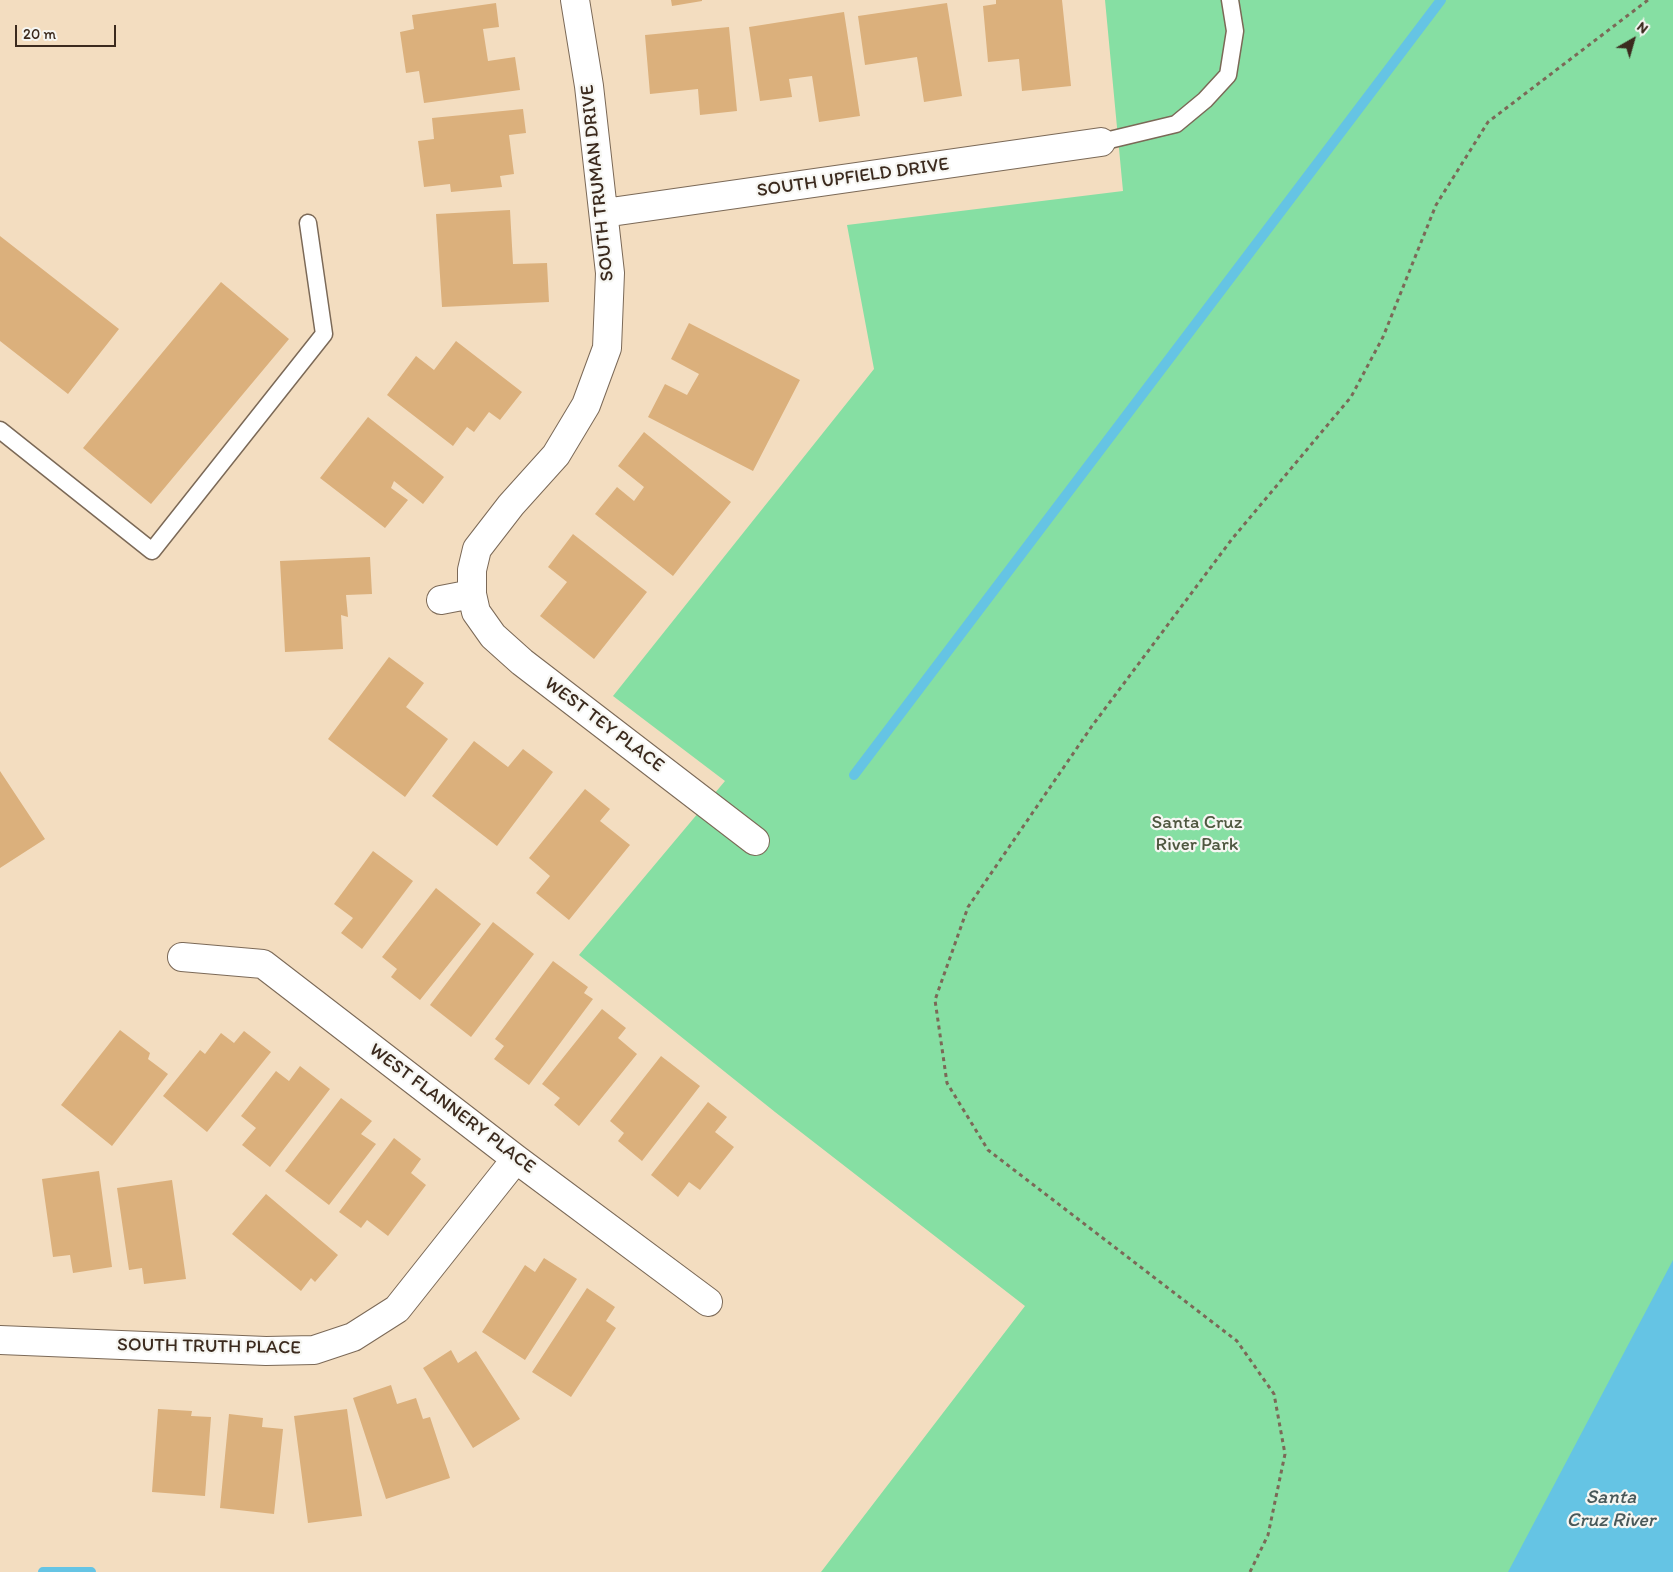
<!DOCTYPE html>
<style>
body{margin:0}
#map{position:relative;width:1673px;height:1572px;overflow:hidden;background:#f3ddc0;font-family:Itim,sans-serif}
canvas{display:block}
.north{position:absolute;left:1608px;top:15px;width:50px;height:50px;-webkit-text-stroke:4px #f6f6f2;paint-order:stroke;rotate:38deg;font-size:14px;font-weight:700;line-height:20px;text-align:center;color:#3b2a1e}
.north::after{content:'';display:block;margin:auto;width:18px;height:22px;background:#3b2a1e;clip-path:polygon(50% 0,100% 100%,50% 72%,0 100%)}
.scale{position:absolute;left:15px;top:25px;width:101px;height:22px;box-sizing:border-box;border:2px solid #3b2a1e;border-top:0;padding-left:6px;font-size:15px;line-height:18px;white-space:nowrap;color:#3b2a1e;-webkit-text-stroke:4px #f6f6f2;paint-order:stroke}
</style>
<div id="map">
<canvas width="1673" height="1572"></canvas>
<div class="north">N</div>
<div class="scale">20 m</div>
</div>
<script>
const ctx = document.querySelector('canvas').getContext('2d');
ctx.lineJoin = 'round';
function fillPath(path, color) {
  ctx.fillStyle = color;
  ctx.fill(path, 'evenodd');
}
function poly(rows) {
  const path = new Path2D();
  for (const r of rows) {
    path.moveTo(r[0], r[1]);
    for (let i = 2; i < r.length; i += 2) path.lineTo(r[i], r[i + 1]);
  }
  return path;
}
function strokePath(path, color, width, dash) {
  ctx.strokeStyle = color;
  ctx.lineWidth = width;
  ctx.lineCap = dash ? 'butt' : 'round';
  ctx.setLineDash(dash || []);
  ctx.stroke(path);
}
function drawText(font, color, halo, rows, align = 'center') {
  ctx.font = font + ' Itim,sans-serif';
  ctx.lineWidth = 4.5;
  ctx.setLineDash([]);
  ctx.textBaseline = 'middle';
  ctx.strokeStyle = halo;
  ctx.fillStyle = color;
  for (const [text, x, y, turn = 0] of rows) {
    ctx.save();
    ctx.translate(x, y);
    ctx.rotate((+turn || 0) * Math.PI / 180);
    ctx.textAlign = isNaN(turn) ? turn : align;
    if (halo) ctx.strokeText(text, 0, 0);
    ctx.fillText(text, 0, 0);
    ctx.restore();
  }
}
fillPath(poly([
 [1105,0,1673,0,1673,1572,821,1572,1025,1306,775,1112,579,955,725,781,613,696,874,369,847,225,1123,191]
]), '#86dfa3');
fillPath(poly([
 [1673,1260,1673,1572,1508,1572]
]), '#65c4e4');
strokePath(poly([
 [854,775,1441,0],
 [43,1572,91,1572]
]), '#65c4e4', 10);
fillPath(poly([
 [671,0,702,0,702,1,672,6],
 [996,0,1062,0,1071,86,1022,91,1019,59,988,62,983,6,996,4],
 [496,3,499,27,483,29,488,61,515,57,520,90,424,103,419,71,406,73,400,32,414,29,412,15],
 [947,3,962,96,924,102,917,57,865,65,858,16],
 [844,12,860,116,819,122,812,76,789,79,792,97,760,101,749,27],
 [729,27,737,111,700,115,698,89,650,94,645,35],
 [523,109,526,133,509,135,514,174,500,176,502,187,451,192,450,184,424,187,418,141,434,139,432,118],
 [510,210,513,264,547,263,549,302,442,307,436,214],
 [0,236,119,329,68,394,0,341],
 [221,282,289,339,151,504,83,448],
 [689,323,800,380,753,471,648,417,665,384,687,395,699,374,671,359],
 [456,341,522,392,500,420,489,412,474,432,467,427,453,446,387,395,416,356,434,370],
 [368,417,444,477,423,504,394,481,391,488,408,500,385,528,320,478],
 [644,432,731,502,673,576,595,514,617,487,634,501,644,487,618,466],
 [573,534,647,592,594,659,540,616,567,582,548,567],
 [370,557,372,594,346,595,348,617,341,615,343,649,285,652,280,561],
 [389,657,424,683,406,707,448,739,405,797,328,739],
 [474,741,508,767,523,749,553,772,497,846,432,796],
 [0,771,45,839,0,868],
 [585,789,610,809,600,821,630,845,569,920,536,893,550,876,529,858],
 [373,851,413,881,362,949,341,933,353,918,334,904],
 [436,888,481,924,420,1000,391,977,397,969,382,957],
 [493,922,534,954,471,1037,430,1005],
 [553,961,588,987,584,993,593,999,529,1085,494,1059,504,1046,495,1039],
 [602,1009,626,1028,618,1038,637,1054,579,1126,554,1105,560,1098,542,1084],
 [120,1030,150,1053,148,1059,168,1074,112,1146,61,1105],
 [244,1031,271,1052,207,1132,163,1096,200,1050,205,1054,221,1033,234,1043],
 [661,1056,700,1086,642,1161,618,1141,624,1133,610,1121],
 [300,1066,330,1089,270,1167,242,1145,256,1128,241,1116,276,1071,289,1081],
 [341,1098,372,1121,361,1134,376,1144,329,1205,285,1171],
 [708,1102,727,1117,715,1132,734,1147,700,1190,689,1182,678,1197,651,1175],
 [394,1138,421,1159,411,1173,426,1185,388,1236,367,1220,361,1228,339,1212],
 [99,1171,112,1267,73,1273,70,1255,53,1257,42,1179],
 [172,1180,186,1279,144,1284,142,1268,129,1270,117,1188],
 [266,1194,338,1255,315,1282,311,1278,301,1291,232,1234],
 [544,1258,577,1279,525,1360,482,1332,525,1265,535,1272],
 [587,1288,615,1307,606,1321,616,1328,571,1397,532,1372],
 [451,1350,458,1363,476,1351,520,1419,473,1448,423,1368],
 [391,1385,397,1404,416,1398,423,1419,430,1417,450,1478,386,1499,353,1398],
 [158,1409,192,1411,191,1416,211,1417,205,1496,152,1492],
 [347,1409,362,1516,308,1523,294,1416],
 [229,1414,263,1418,262,1427,283,1429,274,1514,220,1508]
]), '#dbb07c');
const lane = poly([
 [1101,142,1176,124,1205,100,1228,75,1235,31,1230,0],
 [0,430,152,551,324,334,308,223]
]);
const street = poly([
 [575,0,589,86,610,273,607,348,586,405,556,455,511,505,477,549,472,570,472,594,476,612,493,636,522,662,755,841],
 [604,213,1101,142],
 [441,600,472,594],
 [182,957,263,964,516,1159,708,1302],
 [0,1340,266,1351,314,1350,353,1337,397,1309,516,1159]
]);
strokePath(lane, '#7b6957', 19);
strokePath(street, '#7b6957', 30);
strokePath(poly([
 [1250,1572,1268,1535,1285,1454,1274,1394,1237,1341,988,1150,947,1083,935,1000,968,907,1092,726,1232,539,1351,397,1383,337,1436,205,1488,122,1648,0]
]), '#7b6957', 3, [4, 4]);
strokePath(lane, '#fff', 16);
strokePath(street, '#fff', 28);
drawText('19px', '#3b2a1e', '#f6f6f2', [
 ["SOUTH UPFIELD DRIVE",853,178,-8],
 ["SOUTH TRUMAN DRIVE",598,183,-96],
 ["WEST TEY PLACE",604,725,37],
 ["WEST FLANNERY PLACE",452,1109,37],
 ["SOUTH TRUTH PLACE",209,1347,1]
]);
drawText('19px', '#4e573f', '#f6f6f2', [
 ["Santa Cruz",1197,823],
 ["River Park",1197,845]
]);
drawText('italic 20px', '#485859', '#f6f6f2', [
 ["Santa",1611,1498],
 ["Cruz River",1611,1521]
]);
</script>
